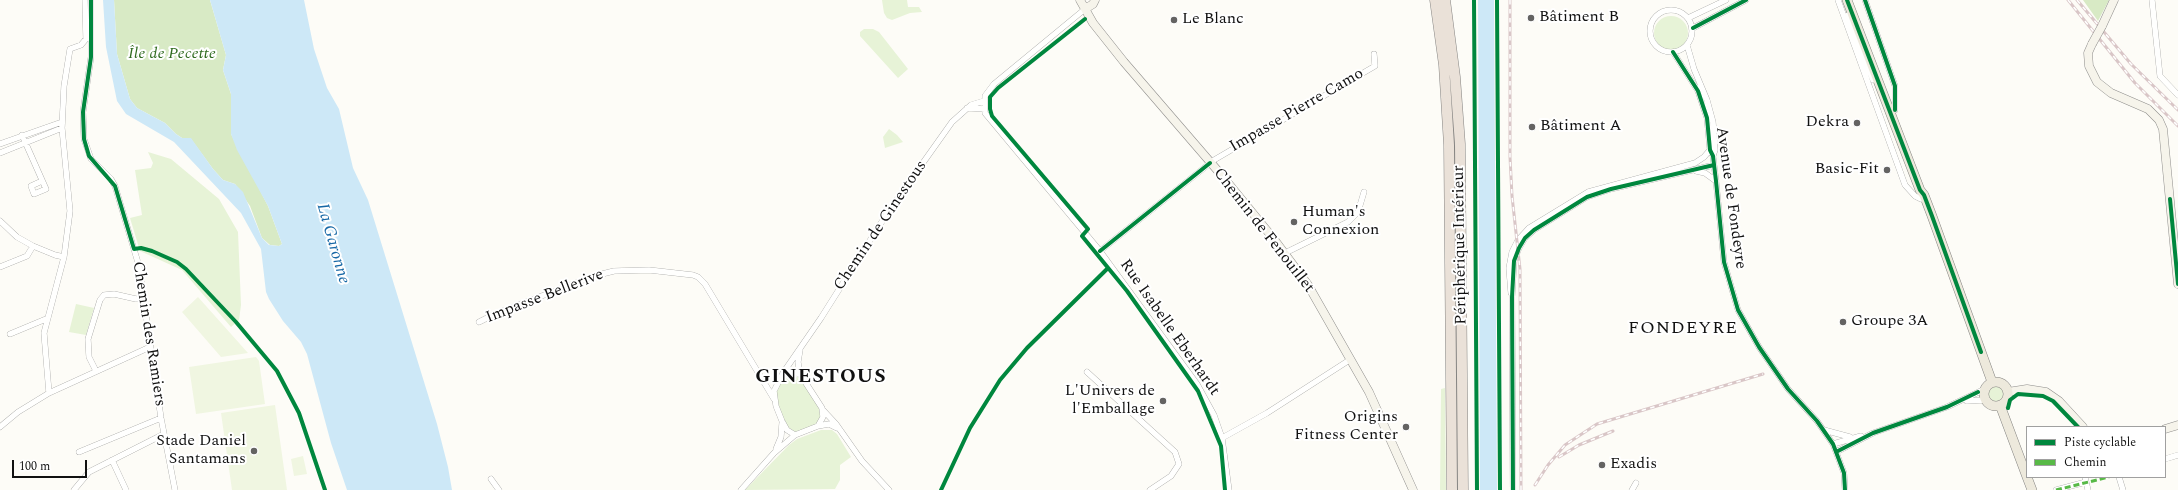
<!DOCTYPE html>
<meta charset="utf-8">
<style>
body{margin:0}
#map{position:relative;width:2178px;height:490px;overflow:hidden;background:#fdfcf7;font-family:Spectral,serif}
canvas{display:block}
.legend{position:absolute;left:2026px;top:426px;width:140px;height:52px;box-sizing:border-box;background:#fff;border:1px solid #a0a0a0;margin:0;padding:5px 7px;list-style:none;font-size:12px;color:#111}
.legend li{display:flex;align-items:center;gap:8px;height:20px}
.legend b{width:20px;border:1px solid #a0a0a0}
.scale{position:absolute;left:12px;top:460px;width:75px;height:18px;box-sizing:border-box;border:2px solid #111;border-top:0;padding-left:5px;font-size:12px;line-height:14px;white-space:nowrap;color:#111;-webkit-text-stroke:3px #fff;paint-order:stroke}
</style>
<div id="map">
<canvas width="2178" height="490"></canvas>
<ul class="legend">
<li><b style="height:5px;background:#00873e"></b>Piste cyclable</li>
<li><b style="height:5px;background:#58b947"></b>Chemin</li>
</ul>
<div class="scale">100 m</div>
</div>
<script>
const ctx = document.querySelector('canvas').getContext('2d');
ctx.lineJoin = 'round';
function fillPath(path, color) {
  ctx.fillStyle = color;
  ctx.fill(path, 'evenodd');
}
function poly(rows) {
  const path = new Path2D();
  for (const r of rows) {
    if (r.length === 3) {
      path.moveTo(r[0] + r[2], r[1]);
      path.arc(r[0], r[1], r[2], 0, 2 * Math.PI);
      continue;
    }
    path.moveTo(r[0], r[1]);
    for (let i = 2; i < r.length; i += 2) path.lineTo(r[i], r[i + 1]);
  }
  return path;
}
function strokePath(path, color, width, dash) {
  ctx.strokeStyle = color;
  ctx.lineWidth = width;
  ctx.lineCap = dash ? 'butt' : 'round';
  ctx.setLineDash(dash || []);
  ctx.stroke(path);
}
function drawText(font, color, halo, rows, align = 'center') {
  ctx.font = font + ' Spectral,serif';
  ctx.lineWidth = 4;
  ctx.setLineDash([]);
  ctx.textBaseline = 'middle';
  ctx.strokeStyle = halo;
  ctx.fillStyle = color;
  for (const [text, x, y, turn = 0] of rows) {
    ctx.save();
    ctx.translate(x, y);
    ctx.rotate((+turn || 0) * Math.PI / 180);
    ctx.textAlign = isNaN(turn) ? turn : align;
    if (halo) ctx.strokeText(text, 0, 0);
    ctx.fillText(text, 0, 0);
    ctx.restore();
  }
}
fillPath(poly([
 [882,0,907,0,908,7,919,7,922,12,910,13,892,20,887,18,884,13],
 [1671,33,17],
 [864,29,873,29,879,32,908,69,898,78,860,36,860,32],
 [889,129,897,135,903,142,885,148,883,137],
 [148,152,171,159,219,199,238,232,241,305,239,320,231,327,182,270,140,251,130,218,142,215,135,170,151,168,153,163],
 [76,304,94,308,86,335,69,332],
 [790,374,800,378,820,408,821,416,817,425,802,432,791,432,777,406,775,395,783,377],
 [1996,394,8],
 [1445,388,1446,490,1440,490,1441,389],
 [821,430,832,430,837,434,851,457,840,465,840,480,835,489,745,490,789,445,797,439]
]), '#e7f3d7');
fillPath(poly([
 [114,0,210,0,226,55,223,70,231,94,231,134,268,206,282,244,279,246,270,245,262,238,250,206,235,184,223,180,213,169,191,139,182,138,176,134,165,123,137,108,130,99,117,54],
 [2083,0,2109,0,2098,21]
]), '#d8eac5');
fillPath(poly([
 [198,297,248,353,221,357,182,312],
 [256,357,259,361,265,404,196,414,189,367],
 [275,405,287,490,232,490,221,413],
 [303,456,307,474,294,476,291,459]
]), '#f0f6e1');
fillPath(poly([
 [103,0,114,0,117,54,130,99,137,108,165,123,176,134,182,138,191,138,213,169,223,180,235,184,243,192,262,238,269,245,279,246,282,244,268,206,237,150,231,134,231,94,223,70,226,55,210,0,304,0,314,49,327,88,339,109,353,168,368,200,437,424,448,467,452,490,347,490,331,443,307,354,301,342,283,321,269,299,266,292,261,249,241,213,174,142,126,114,117,101,106,47],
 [1478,0,1494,0,1497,490,1480,490]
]), '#cde8f7');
const street = poly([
 [91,0,91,57,83,112,84,139,91,159,111,179,115,186,139,266,161,418,175,490],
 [1838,0,1905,185,1915,196,1921,199,1925,197],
 [1865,0,1895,86,1895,110],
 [2152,0,2160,76,2178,95],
 [1085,9,994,84,985,96,985,113,1100,251,1197,384,1214,415,1222,438,1229,490],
 [1671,31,21],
 [1848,15,1873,80],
 [1688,18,1726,0],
 [1693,28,1746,0],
 [1687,45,1694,69,1707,100,1713,122,1715,150,1713,156],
 [1673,52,1698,91,1707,118,1710,150,1713,156,1716,181,1724,262,1738,310,1759,347,1788,389,1817,421,1833,444,1844,473,1845,490],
 [967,108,985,109],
 [22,135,46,189,34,194,31,186,42,181],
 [0,144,62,122],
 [0,153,62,128],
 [1696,171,1705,173,1716,181],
 [0,221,17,237,33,246,55,255,64,257],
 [1100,251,1214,160,1375,66,1374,54],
 [1285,253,1348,222,1358,212,1364,192],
 [0,267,27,256,33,246],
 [1511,293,1509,268,1512,252,1518,240,1529,228,1588,192,1695,163,1704,157,1710,150],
 [479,322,497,313,594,276,614,271,649,270,693,275,698,277,705,284,774,399],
 [10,334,46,319],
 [96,371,89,357,88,339,100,300,104,295,114,294,136,299,144,298],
 [1087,372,1175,452,1179,464,1171,476,1150,490],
 [783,373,821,318,888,212,952,122,971,105,984,101],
 [800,374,790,371,783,373,774,391,776,406,782,421,787,430,795,435,818,426,823,417,822,408,800,374,798,362,800,350],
 [49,393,44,333,64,257,70,211,62,128,64,86,70,49,81,45,86,39,85,0],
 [1967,401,1985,400],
 [823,410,836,424,862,461,889,490],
 [818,426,829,424,837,428],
 [0,427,18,412,49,393,150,347],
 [1824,430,1850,437],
 [1222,438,1267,413,1351,359],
 [1833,444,1861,436],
 [776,449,781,437,782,423],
 [79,452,161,418],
 [1836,452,1873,433,1947,407,1985,389],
 [2165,459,2178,455],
 [112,460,126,490],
 [2085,477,2088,490],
 [2119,477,2123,490],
 [491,479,499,490],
 [74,490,89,472,164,434],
 [741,490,774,453,795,435],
 [1513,490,1512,297,1514,261,1519,248,1525,238,1534,230,1587,197,1611,189,1714,165],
 [1632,490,1636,483],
 [2056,490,2086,482]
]);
const secondary = poly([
 [1080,0,1093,23,1124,62,1224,178,1273,238,1308,285,1369,392,1413,490],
 [1085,9,1093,4,1095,0],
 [2102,26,2114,0],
 [2092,44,2088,53,2089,66,2097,82,2111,93,2148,109,2159,120,2163,129,2178,284],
 [2008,392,2027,389,2046,392,2059,401,2083,427],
 [2165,429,2178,425]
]);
const primary = poly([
 [1847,0,1920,190,1924,195,1932,216,1992,382],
 [1996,394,12],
 [2000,405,2027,477],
 [2027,477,2032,490]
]);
const highway = poly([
 [1435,0,1444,65,1449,145,1452,490],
 [1445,0,1455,77,1460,144,1463,490]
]);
strokePath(street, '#979795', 6);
strokePath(secondary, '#8e8d8b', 9);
strokePath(primary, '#858482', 10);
strokePath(highway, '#858482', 11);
strokePath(street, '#fffffe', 5.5);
strokePath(secondary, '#f6f4eb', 8);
strokePath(primary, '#ede9dc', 9);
strokePath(highway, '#eae1d8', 10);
const rail = poly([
 [1510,0,1510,157,1512,196,1520,269,1521,490],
 [2068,0,2135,83,2178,126],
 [2077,0,2131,64,2178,110],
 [1559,457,1579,445,1613,431],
 [1535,485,1548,465,1565,445,1597,424,1763,374]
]);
strokePath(rail, '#d9c6c7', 3);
strokePath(rail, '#fff', 1.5, [4.5]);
const secondaryBridge = poly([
 [2092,44,2102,26]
]);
strokePath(secondaryBridge, '#8e8d8b', 9, []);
strokePath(secondaryBridge, '#f6f4eb', 8);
strokePath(poly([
 [2056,490,2109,477]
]), '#58b947', 3, [6, 3]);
strokePath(poly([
 [91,0,91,57,83,112,84,139,89,156,115,186,134,249,141,248,152,251,177,262,186,269,236,322,277,371,299,413,325,490],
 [1474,0,1477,490],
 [1497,0,1500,490],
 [1847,0,1920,190,1924,195,1932,216,1981,352],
 [1865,0,1895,86,1895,110],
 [1085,19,998,88,990,97,990,109,992,116,1088,229,1082,236,1127,291,1198,391,1221,446,1225,490],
 [1693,28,1746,0],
 [1673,52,1698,91,1707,118,1710,150,1713,156,1716,181,1724,262,1738,310,1759,347,1788,389,1817,421,1833,444,1844,473,1845,490],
 [2170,199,2178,284],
 [1100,251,1210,163],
 [2008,408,2010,400,2018,394,2043,396,2053,401,2078,427],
 [1836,452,1873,433,1947,407,1978,392],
 [941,490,970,428,1000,380,1027,348,1108,268],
 [1513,490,1512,297,1514,261,1519,248,1525,238,1534,230,1587,197,1611,189,1714,165]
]), '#00873e', 4);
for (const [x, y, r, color] of [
 [1531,18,4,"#646362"],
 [1174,20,4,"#646362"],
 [1857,123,4,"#646362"],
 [1532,127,4,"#646362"],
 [1887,170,4,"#646362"],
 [1294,222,4,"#646362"],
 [1843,322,4,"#646362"],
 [1163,401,4,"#646362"],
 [1406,427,4,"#646362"],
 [254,451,4,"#646362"],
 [1602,465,4,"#646362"]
]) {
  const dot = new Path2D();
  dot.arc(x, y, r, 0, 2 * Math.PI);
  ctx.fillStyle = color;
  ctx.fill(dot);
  strokePath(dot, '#fff', 1.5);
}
drawText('16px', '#111', '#fff', [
 ["Bâtiment B",1539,18],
 ["Le Blanc",1182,20],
 ["Dekra",1849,123,"right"],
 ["Bâtiment A",1540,127],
 ["Basic-Fit",1879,170,"right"],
 ["Human's",1302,213],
 ["Connexion",1302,231],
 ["Groupe 3A",1851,322],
 ["L'Univers de",1155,392,"right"],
 ["l'Emballage",1155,410,"right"],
 ["Origins",1398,418,"right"],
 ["Fitness Center",1398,436,"right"],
 ["Stade Daniel",246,442,"right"],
 ["Santamans",246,460,"right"],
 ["Exadis",1610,465]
], 'left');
drawText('italic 16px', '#2f6b1f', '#fff', [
 ["Île de Pecette",172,55]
]);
drawText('16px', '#111', '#fff', [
 ["Impasse Pierre Camo",1297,111,-30],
 ["Avenue de Fondeyre",1730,198,82],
 ["Chemin de Ginestous",881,226,-56],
 ["Chemin de Fenouillet",1263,231,52],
 ["Périphérique Intérieur",1461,245,-91],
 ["Impasse Bellerive",545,297,-21],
 ["Rue Isabelle Eberhardt",1169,328,55],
 ["Chemin des Ramiers",148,334,81]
]);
drawText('italic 17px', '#1768a6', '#fff', [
 ["La Garonne",332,244,74]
]);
ctx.letterSpacing = '1px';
drawText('18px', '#111', '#fff', [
 ["FONDEYRE",1683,329]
]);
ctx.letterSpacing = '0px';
ctx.letterSpacing = '1px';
drawText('bold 20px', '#111', '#fff', [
 ["GINESTOUS",821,378]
]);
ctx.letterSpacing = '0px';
</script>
